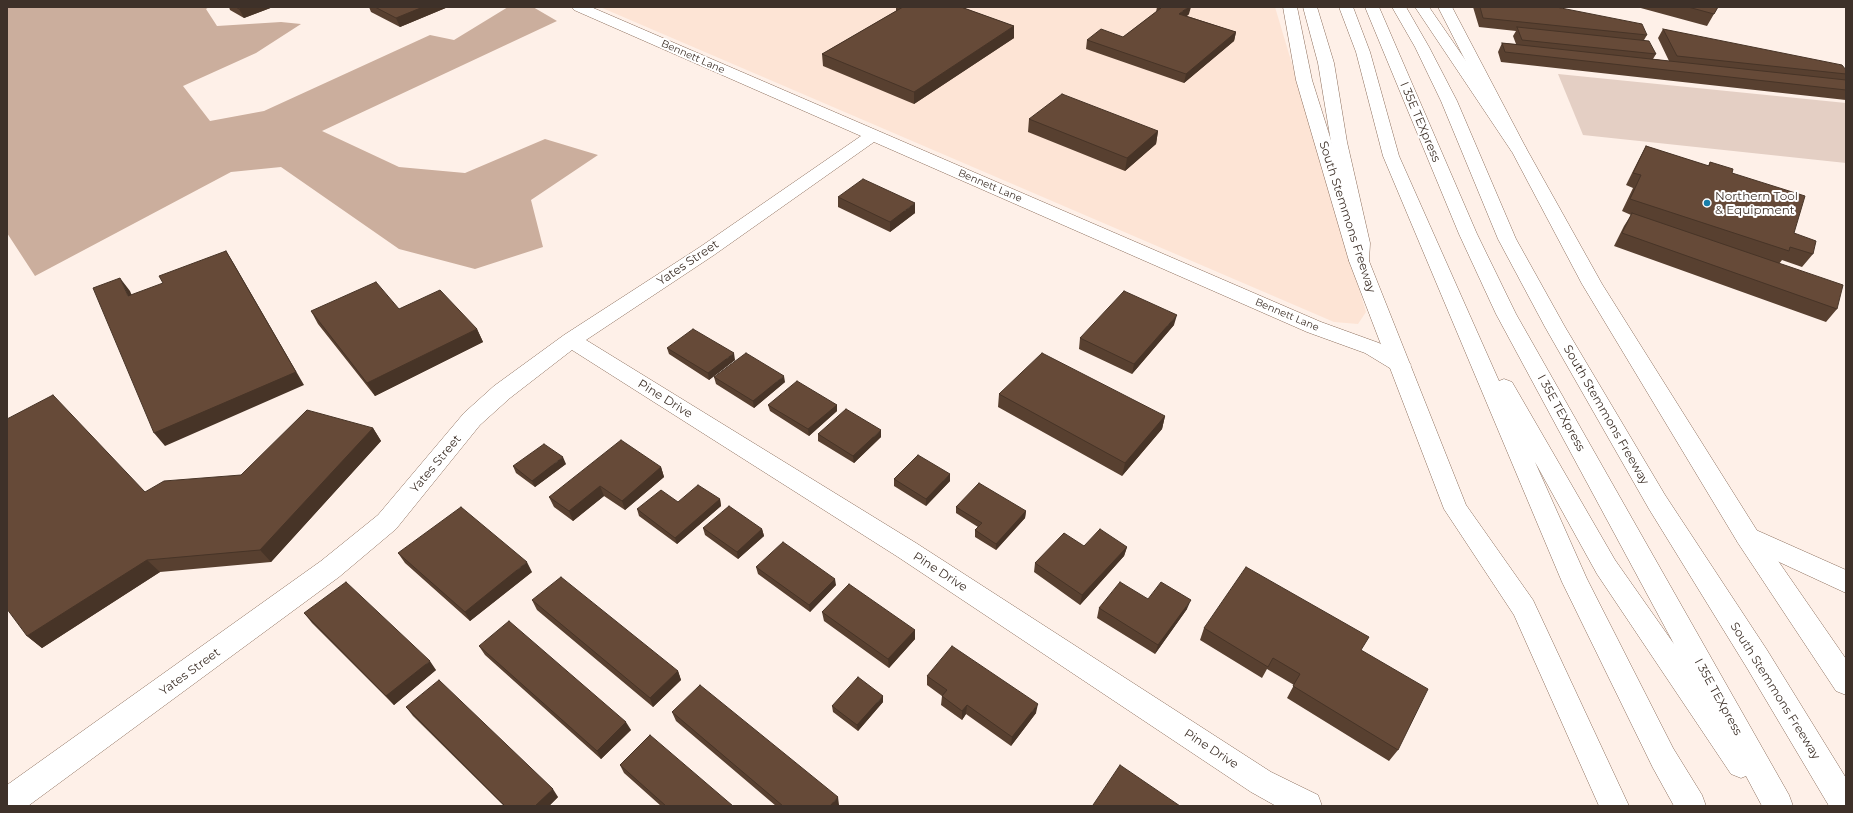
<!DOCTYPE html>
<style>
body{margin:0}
#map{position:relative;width:1853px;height:813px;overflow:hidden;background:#fef0e8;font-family:Montserrat,sans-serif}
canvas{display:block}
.frame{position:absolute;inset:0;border:8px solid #3e3129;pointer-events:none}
</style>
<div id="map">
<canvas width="1853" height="813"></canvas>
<div class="frame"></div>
</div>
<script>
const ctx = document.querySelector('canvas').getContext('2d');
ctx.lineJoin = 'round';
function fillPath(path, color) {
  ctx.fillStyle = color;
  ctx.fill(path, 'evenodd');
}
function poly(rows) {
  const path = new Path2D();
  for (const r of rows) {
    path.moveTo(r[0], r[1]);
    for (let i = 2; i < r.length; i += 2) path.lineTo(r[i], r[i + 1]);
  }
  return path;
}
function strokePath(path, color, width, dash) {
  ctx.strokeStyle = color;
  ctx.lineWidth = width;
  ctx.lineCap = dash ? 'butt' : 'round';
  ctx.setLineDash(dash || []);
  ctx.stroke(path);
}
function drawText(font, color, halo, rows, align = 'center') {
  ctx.font = font + ' Montserrat,sans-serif';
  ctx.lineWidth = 4;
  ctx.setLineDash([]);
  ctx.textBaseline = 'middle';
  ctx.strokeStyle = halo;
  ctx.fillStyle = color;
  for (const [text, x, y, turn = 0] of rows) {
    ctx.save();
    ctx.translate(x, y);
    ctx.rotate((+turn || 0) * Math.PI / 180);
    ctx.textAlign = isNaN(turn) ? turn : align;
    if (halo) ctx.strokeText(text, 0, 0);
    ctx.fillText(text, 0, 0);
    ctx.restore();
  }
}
fillPath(poly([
 [600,7,1275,7,1366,312,1358,324,1334,322]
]), '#fde4d5');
fillPath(poly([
 [1558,74,1846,103,1846,163,1583,135]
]), '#e4cfc4');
fillPath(poly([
 [7,7,209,7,206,9,217,26,281,22,301,24,256,53,183,86,210,121,264,111,430,35,454,40,508,7,533,7,557,21,322,131,399,167,465,173,545,139,598,155,531,200,543,247,475,269,399,249,281,167,231,172,35,276,7,233]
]), '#cbae9d');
const minor = poly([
 [572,7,591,7,1321,322,1379,343,1407,360,1411,365,1407,370,1400,372,1393,370,1365,353,1307,332,874,142,714,255,586,340,916,543,1271,772,1318,795,1322,806,1276,806,1251,792,898,557,572,350,510,398,480,425,396,529,339,577,28,806,7,806,7,785,321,561,378,515,464,413,494,386,564,335,700,247,861,136,574,10,572,7],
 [1747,526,1846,570,1846,593,1738,543,1735,536,1738,529,1747,526]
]);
const major = poly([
 [1283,7,1297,7,1312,80,1369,261,1466,505,1533,600,1629,806,1599,806,1514,615,1444,509,1349,261,1296,80,1283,7],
 [1438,7,1452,7,1526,148,1602,284,1756,529,1846,659,1846,695,1836,691,1738,543,1582,284,1510,148,1438,7]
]);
const highway = poly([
 [1303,7,1317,7,1334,63,1347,142,1370,243,1369,261,1366,265,1359,267,1352,265,1349,261,1352,243,1331,142,1318,63,1303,7],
 [1339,7,1353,7,1370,52,1399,156,1499,381,1504,379,1512,382,1615,560,1674,644,1496,314,1459,234,1365,7,1379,7,1477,234,1516,314,1789,795,1793,806,1762,806,1746,776,1741,778,1731,774,1597,574,1535,462,1587,579,1673,748,1702,795,1706,806,1674,806,1653,768,1562,582,1383,156,1356,52,1339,7],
 [1392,7,1406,7,1429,47,1457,101,1516,239,1565,327,1665,495,1767,650,1846,778,1846,806,1829,806,1747,668,1649,509,1545,327,1498,239,1441,101,1415,47,1392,7],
 [1415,7,1429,7,1526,148,1524,152,1518,153,1512,152,1415,7]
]);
strokePath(minor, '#8b6d5b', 1);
strokePath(major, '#8b6d5b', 1);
strokePath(highway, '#8b6d5b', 1);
fillPath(minor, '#fff');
fillPath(major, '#fff');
fillPath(highway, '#fff');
fillPath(poly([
 [229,7,273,7,244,18,230,10],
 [369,7,448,7,400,27,371,12],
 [896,7,961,7,1014,26,1014,38,914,104,823,66,822,54,896,11],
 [1157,7,1189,14,1187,16,1236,32,1234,41,1184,83,1086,49,1087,40,1123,37,1156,12],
 [1473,7,1556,7,1647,35,1644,40,1656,54,1653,59,1669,61,1658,38,1663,29,1846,70,1846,78,1845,80,1846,80,1846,100,1501,62,1498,52,1502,43,1516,44,1513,36,1516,31,1479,27],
 [1637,7,1718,7,1707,26],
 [1029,119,1158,131,1156,144,1125,171,1028,132],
 [1646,146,1708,166,1710,162,1732,173,1794,233,1813,254,1802,267,1782,260,1779,264,1837,309,1826,322,1614,246,1624,226,1631,215,1622,211,1633,188,1626,185,1639,159],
 [838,197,915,213,890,232,838,207],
 [399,309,477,329,483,342,375,396,318,324,311,311],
 [1174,325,1132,374,1079,349,1080,338],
 [667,348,735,360,709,380,669,354],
 [714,377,785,382,754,408,716,384],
 [999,394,1165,416,1162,429,1122,476,998,407],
 [768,405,837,405,837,411,809,436,770,411],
 [373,428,381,441,271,562,160,572,42,648,27,636,145,492,241,475],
 [818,434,881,437,854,463,818,441],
 [566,464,535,487,516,473,513,466],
 [661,467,664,477,625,510,604,496,573,521,554,507,549,497],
 [894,479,950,481,926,506,894,486],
 [720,499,721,506,677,544,639,516,637,509,678,502],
 [956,507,1026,511,1025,518,996,550,975,537,975,530,978,527,956,513],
 [703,528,762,529,764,536,738,559,705,535],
 [1127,547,1124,556,1080,605,1034,572,1035,563],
 [398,553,532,572,470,621,405,563],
 [756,567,836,585,810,612,758,574],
 [1148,599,1187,609,1155,654,1097,618,1099,608],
 [532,600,678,671,681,680,653,707,537,610],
 [822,612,915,630,915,639,889,668,824,621],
 [304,613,436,670,394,705,312,623],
 [1204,628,1361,650,1398,750,1389,761,1287,698,1294,685,1267,669,1262,678,1200,640],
 [479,646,631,730,601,759,485,655],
 [927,676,1036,713,1011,746,966,714,962,720,941,705,942,696,927,685],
 [883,702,858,731,833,712,832,706],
 [406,707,558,797,549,806,504,806,413,716],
 [672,712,839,805,838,806,776,806,676,721],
 [620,765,733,806,661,806,624,773]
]), '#584030');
fillPath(poly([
 [244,7,273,7,244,18,239,9],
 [423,7,448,7,400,27,396,18],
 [1188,7,1191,7,1189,14,1178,23,1179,14],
 [1014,26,1014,38,914,104,914,92],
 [1236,32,1234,41,1184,83,1186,74],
 [1158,131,1156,144,1125,171,1127,158],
 [915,203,915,213,890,232,890,222],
 [226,251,234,264,304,385,165,446,154,433],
 [120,278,130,291,138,310,128,296],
 [1177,315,1174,325,1132,374,1134,364],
 [477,329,483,342,375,396,367,383],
 [734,353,735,360,709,380,708,373],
 [784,376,785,382,754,408,753,401],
 [837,405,837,411,809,436,808,429],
 [1165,416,1162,429,1122,476,1125,463],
 [373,428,381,441,271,562,260,550],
 [881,430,881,437,854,463,853,456],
 [563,457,566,464,535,487,532,481],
 [661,467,664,477,625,510,622,501],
 [950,474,950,481,926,506,926,499],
 [600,486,604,496,573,521,569,511],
 [720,499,721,506,677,544,675,538],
 [1026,511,1025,518,996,550,996,544],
 [762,529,764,536,738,559,737,552],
 [1127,547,1124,556,1080,605,1082,595],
 [147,560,160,572,42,648,27,636],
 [527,562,532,572,470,621,465,612],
 [835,579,836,585,810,612,809,605],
 [1191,600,1187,609,1155,654,1158,645],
 [915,630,915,639,889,668,888,659],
 [430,661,436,670,394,705,386,696],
 [678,671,681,680,653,707,650,698],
 [883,696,883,702,858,731,857,725],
 [1038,704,1036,713,1011,746,1012,737],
 [967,705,966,714,962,720,962,711],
 [626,722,631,730,601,759,597,751],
 [553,789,558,797,549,806,535,806],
 [838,797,839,805,838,806,830,806]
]), '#473427');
const building = poly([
 [236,7,244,7,239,9,236,7],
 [375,7,423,7,396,18,375,7],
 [903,7,961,7,1014,26,914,92,822,54,903,7],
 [1157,7,1188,7,1179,14,1236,32,1186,74,1087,40,1101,29,1123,37,1161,8,1157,7],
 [1480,7,1556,7,1642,24,1647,35,1483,18,1480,7],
 [1688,7,1718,7,1714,14,1688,7],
 [1517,27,1649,41,1656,54,1522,40,1517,27],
 [1663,29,1842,65,1846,70,1846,74,1677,56,1663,29],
 [1502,43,1846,80,1846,90,1505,52,1502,43],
 [1062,94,1158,131,1127,158,1029,119,1062,94],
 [1646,146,1709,166,1710,162,1733,169,1732,173,1805,196,1794,233,1816,241,1813,254,1790,247,1789,251,1630,199,1641,175,1633,173,1646,146],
 [863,179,915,203,890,222,838,197,863,179],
 [1632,213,1843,285,1837,309,1622,233,1632,213],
 [226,251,296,372,154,433,93,288,120,278,128,296,163,283,159,276,226,251],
 [376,282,399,309,440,290,477,329,367,383,311,311,376,282],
 [1124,291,1177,315,1134,364,1080,338,1124,291],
 [693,329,734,353,708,373,667,348,693,329],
 [746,353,784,376,753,401,714,377,746,353],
 [1042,353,1165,416,1125,463,999,394,1042,353],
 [797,381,837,405,808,429,768,405,797,381],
 [53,395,145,492,164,481,241,475,307,410,373,428,260,550,147,560,27,636,7,609,7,419,53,395],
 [846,409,881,430,853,456,818,434,846,409],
 [621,440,661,467,622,501,600,486,569,511,549,497,621,440],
 [544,444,563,457,532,481,513,466,544,444],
 [918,455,950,474,926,499,894,479,918,455],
 [979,483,1026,511,996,544,975,530,982,523,956,507,979,483],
 [698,485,720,499,675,538,637,509,661,490,678,502,698,485],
 [729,506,762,529,737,552,703,528,729,506],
 [461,507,527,562,465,612,398,553,461,507],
 [1100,529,1127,547,1082,595,1035,563,1064,533,1084,546,1100,529],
 [783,542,835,579,809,605,756,567,783,542],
 [1246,567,1369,637,1361,650,1428,689,1398,750,1293,686,1300,674,1273,658,1268,667,1204,628,1246,567],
 [561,577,678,671,650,698,532,600,561,577],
 [346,582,430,661,386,696,304,613,346,582],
 [1120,582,1148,599,1161,582,1191,600,1158,645,1099,608,1120,582],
 [849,584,915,630,888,659,822,612,849,584],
 [509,621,626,722,597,751,479,646,509,621],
 [952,646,1038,704,1012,737,967,705,962,711,942,696,947,690,927,676,952,646],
 [858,677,883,696,857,725,832,706,858,677],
 [439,680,553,789,535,806,505,806,406,707,439,680],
 [700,685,838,797,830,806,783,806,672,712,700,685],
 [650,735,733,806,666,806,620,765,650,735],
 [1120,765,1180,806,1094,806,1093,805,1120,765]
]);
fillPath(building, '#664a38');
strokePath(building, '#473427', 1);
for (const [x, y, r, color] of [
 [1707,203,4,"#187ea9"]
]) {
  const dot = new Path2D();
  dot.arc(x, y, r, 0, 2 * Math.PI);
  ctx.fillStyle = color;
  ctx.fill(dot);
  strokePath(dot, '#fff', 1.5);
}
drawText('10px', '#3e3129', '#fff', [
 ["Bennett Lane",693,57,24],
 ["Bennett Lane",990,186,23],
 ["Bennett Lane",1287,315,23]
]);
drawText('12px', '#3e3129', '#fff', [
 ["I 35E TEXpress",1420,122,67],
 ["South Stemmons Freeway",1347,217,72],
 ["Yates Street",688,263,-34],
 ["Pine Drive",665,399,32],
 ["I 35E TEXpress",1561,413,61],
 ["South Stemmons Freeway",1606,415,60],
 ["Yates Street",436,464,-50],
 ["Pine Drive",940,572,33],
 ["Yates Street",190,672,-36],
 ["South Stemmons Freeway",1775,691,58],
 ["I 35E TEXpress",1718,697,61],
 ["Pine Drive",1211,749,33]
]);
drawText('12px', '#3e3129', '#fff', [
 ["Northern Tool",1715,196],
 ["& Equipment",1715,210]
], 'left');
</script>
